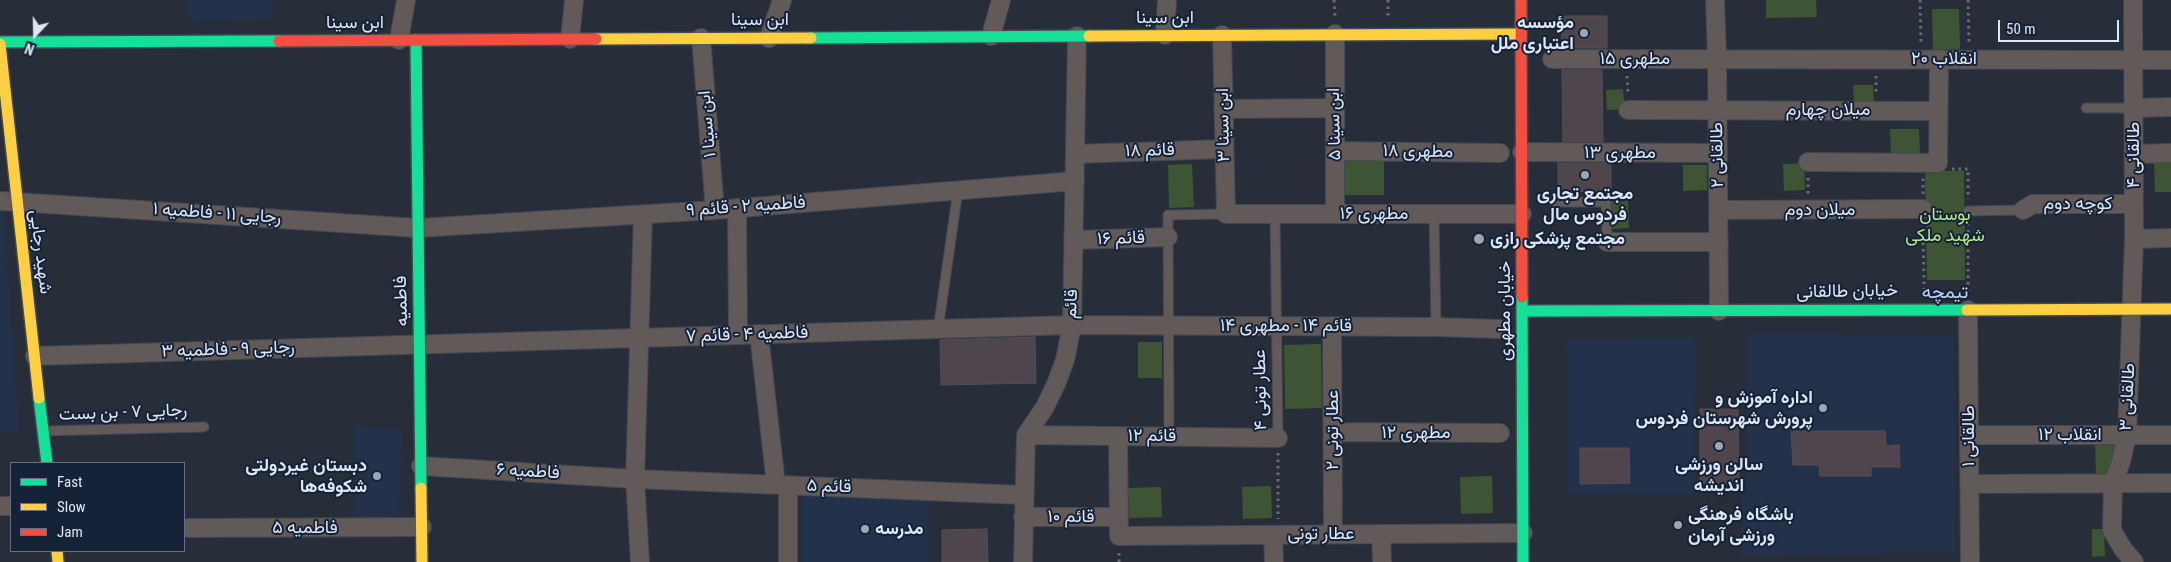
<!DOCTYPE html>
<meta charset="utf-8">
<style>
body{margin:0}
#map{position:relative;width:2171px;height:562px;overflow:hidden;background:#272e3a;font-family:"Roboto Condensed",sans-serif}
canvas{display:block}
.legend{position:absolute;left:10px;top:462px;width:175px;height:90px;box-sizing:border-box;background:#162237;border:1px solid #667083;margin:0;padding:6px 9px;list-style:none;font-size:15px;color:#dde6f4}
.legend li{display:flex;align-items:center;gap:10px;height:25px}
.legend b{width:25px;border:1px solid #667083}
.north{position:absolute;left:10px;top:10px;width:50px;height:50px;-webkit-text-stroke:4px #162237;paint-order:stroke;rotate:201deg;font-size:14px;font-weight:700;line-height:20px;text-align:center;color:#dde6f4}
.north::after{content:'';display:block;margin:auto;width:18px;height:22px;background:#dde6f4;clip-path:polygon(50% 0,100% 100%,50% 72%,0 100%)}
.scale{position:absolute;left:1998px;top:20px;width:121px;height:22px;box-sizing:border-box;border:2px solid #dde6f4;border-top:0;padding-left:6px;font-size:15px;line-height:18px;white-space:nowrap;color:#dde6f4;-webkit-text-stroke:4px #162237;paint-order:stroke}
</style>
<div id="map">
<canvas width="2171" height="562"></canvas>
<ul class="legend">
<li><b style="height:6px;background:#16e098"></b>Fast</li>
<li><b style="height:6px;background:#ffcf43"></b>Slow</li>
<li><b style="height:6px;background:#f24e42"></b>Jam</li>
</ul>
<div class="north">N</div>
<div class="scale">50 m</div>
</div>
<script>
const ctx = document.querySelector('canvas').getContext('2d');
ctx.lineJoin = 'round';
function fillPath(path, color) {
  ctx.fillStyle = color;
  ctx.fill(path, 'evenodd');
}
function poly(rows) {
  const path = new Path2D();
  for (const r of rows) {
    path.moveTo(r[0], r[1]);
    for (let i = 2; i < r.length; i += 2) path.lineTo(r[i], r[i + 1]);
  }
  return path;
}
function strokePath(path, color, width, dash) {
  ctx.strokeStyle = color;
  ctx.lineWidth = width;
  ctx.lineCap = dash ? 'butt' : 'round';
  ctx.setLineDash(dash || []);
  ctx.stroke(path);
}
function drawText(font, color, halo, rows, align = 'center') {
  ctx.font = font + ' "Roboto Condensed",Vazirmatn,sans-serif';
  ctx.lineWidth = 4;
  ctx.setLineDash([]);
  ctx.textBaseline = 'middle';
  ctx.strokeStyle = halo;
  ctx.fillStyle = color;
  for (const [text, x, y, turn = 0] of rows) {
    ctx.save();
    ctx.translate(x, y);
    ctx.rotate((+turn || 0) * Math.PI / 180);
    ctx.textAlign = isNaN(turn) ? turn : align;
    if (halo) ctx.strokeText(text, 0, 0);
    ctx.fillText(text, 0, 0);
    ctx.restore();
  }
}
fillPath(poly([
 [186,0,273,0,273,19,187,21],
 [0,204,3,204,19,432,0,433],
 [1747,333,1954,335,1955,553,1741,556,1743,483,1747,483],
 [1695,338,1696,494,1568,494,1567,339],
 [353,426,402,430,399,522,355,522],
 [802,496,929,496,929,562,802,562]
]), '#23314a');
fillPath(poly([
 [1766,0,1816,0,1817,17,1766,18],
 [1932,9,1959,9,1960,49,1933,50],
 [1853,85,1873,85,1874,103,1854,104],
 [1623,89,1625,109,1607,110,1606,90],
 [1890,129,1919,129,1920,153,1891,154],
 [1345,157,1384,157,1384,195,1345,195],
 [2154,161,2171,161,2171,192,2155,192],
 [1804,163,1805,190,1784,191,1783,164],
 [1192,164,1194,207,1169,208,1168,165],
 [1683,165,1707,165,1707,190,1683,191],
 [1925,171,1964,171,1965,280,1927,280],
 [1611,200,1628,200,1629,228,1612,229],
 [1138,342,1162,342,1162,378,1138,378],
 [1321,344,1322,408,1285,409,1284,345],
 [2095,442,2121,442,2108,475,2096,475],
 [1492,476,1493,513,1461,514,1460,477],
 [1271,486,1272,518,1243,519,1242,487],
 [1161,487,1162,517,1129,518,1128,488],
 [2092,529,2104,529,2105,556,2092,557]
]), '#3e5434');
const building = poly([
 [1561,16,1607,16,1607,48,1562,48,1561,16],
 [1562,70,1602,70,1603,142,1563,142,1562,70],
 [1558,163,1611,163,1611,191,1558,192,1558,163],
 [1035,337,1036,383,941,385,940,340,1035,337],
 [1700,409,1738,409,1739,483,1700,484,1700,409],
 [1791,431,1885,431,1886,446,1899,445,1900,467,1871,467,1871,476,1820,476,1819,465,1793,465,1791,431],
 [1580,448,1629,448,1630,483,1580,484,1580,448],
 [987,529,988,562,942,562,942,530,987,529]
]);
fillPath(building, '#4f454c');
strokePath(building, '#535054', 1);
const lane = poly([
 [2086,108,2134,108],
 [1553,202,1606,202,1607,242],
 [1968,211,2023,210],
 [1275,214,1278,438],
 [1434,214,1436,327],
 [938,330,958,190],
 [44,431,204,427],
 [1169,436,1168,215,1226,214]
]);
const street = poly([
 [1715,0,1717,58,1719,311],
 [2133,0,2134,239,2127,435,2121,462,2113,483,2112,530,2123,549,2134,562],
 [1335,34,1335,214],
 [1165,35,1167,0],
 [1222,35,1226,214,1522,214],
 [991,36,1001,0],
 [701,38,715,210],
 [769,38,782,0],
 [570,39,574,0],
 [399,40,406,0],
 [1552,59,2171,60],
 [2134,108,2171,107],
 [1223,109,1335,108],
 [1628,110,1938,111],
 [1336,151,1500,153],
 [1522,152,1718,153],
 [1075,154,1224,149],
 [2134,154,2171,153],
 [1808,162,1938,163,1939,59],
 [0,201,418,228,715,210,1075,181],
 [737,208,738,334],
 [1718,210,1923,209],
 [2023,210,2033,204,2134,204],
 [2134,239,2171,238],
 [1073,240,1168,237],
 [1607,242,1719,242],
 [1968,310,1970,562],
 [1332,326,1333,534],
 [759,334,776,485],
 [35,356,1072,325,1436,327,1500,329],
 [1333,432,1500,433],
 [1026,435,1278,438],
 [1969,435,2171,435],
 [1118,437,1119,536,1523,533],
 [421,466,635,479,1023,495],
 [1969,484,2171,483],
 [0,506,11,506],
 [1023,517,1119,517],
 [188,528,422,527],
 [1381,534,1382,562],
 [1273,535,1274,562],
 [640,562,635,479,643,214],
 [788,562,788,485],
 [1023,562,1026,435,1045,407,1056,384,1065,360,1072,325,1077,36]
]);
const fast = poly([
 [811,38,1089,36],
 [416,40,421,488],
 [0,42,279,41],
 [1522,297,1523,562],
 [1523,311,1967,310],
 [39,398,47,463]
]);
const slow = poly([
 [1089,36,1521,34],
 [596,39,811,38],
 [0,44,39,398],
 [1967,310,2171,309],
 [421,488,422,562],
 [57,551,58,562]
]);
const jam = poly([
 [1521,0,1522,297],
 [279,41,596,39]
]);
strokePath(lane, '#424952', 11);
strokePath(street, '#424952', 20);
strokePath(fast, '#424952', 14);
strokePath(slow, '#424952', 14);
strokePath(jam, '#424952', 14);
strokePath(poly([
 [1334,0,1335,17],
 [1388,0,1388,17],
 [1920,0,1921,44],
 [1968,0,1969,44],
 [1627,76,1628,94],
 [1876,76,1876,95],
 [1952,169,1968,169,1968,199],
 [1808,178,1808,194],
 [1923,194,1923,178],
 [1923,223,1924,289],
 [1968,291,1968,223],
 [1278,453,1278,519],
 [1119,562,1119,551]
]), '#6e6a6c', 3, [2.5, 4]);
strokePath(lane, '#625959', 9);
strokePath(street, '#625959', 18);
strokePath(fast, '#16e098', 11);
strokePath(slow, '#ffcf43', 11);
strokePath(jam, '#f24e42', 11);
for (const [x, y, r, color] of [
 [1584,33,5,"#9da6b3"],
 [1585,175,5,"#9da6b3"],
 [1479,239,6,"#9da6b3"],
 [1823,408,5,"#9da6b3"],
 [1719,446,5,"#9da6b3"],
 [377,476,5,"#9da6b3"],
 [1678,525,5,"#9da6b3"],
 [865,529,5,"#9da6b3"]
]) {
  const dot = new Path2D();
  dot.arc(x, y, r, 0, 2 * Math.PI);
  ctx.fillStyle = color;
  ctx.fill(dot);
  strokePath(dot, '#162237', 2);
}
drawText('18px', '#dde6f4', '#162237', [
 ["ابن سینا",1165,18],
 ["ابن سینا",760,20],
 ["ابن سینا",355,23],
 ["مطهری ۱۵",1635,59],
 ["انقلاب ۲۰",1944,59],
 ["میلان چهارم",1828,110],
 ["ابن سینا ۱",708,124,-95],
 ["ابن سینا ۵",1335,124,-91],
 ["ابن سینا ۳",1224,125,-91],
 ["قائم ۱۸",1150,151,-2],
 ["مطهری ۱۸",1418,152,1],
 ["مطهری ۱۳",1620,153],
 ["طالقانی ۲",1718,155,-91],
 ["طالقانی ۴",2134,155,-90],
 ["کوچه دوم",2078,204],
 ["فاطمیه ۲ - قائم ۹",746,207,-4],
 ["میلان دوم",1820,210],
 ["رجایی ۱۱ - فاطمیه ۱",217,214,4],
 ["مطهری ۱۶",1374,214],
 ["قائم ۱۶",1121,239,-2],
 ["شهید رجایی",40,252,83],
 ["خیابان طالقانی",1847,292,-1],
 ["فاطمیه",402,301,-92],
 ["قائم",1072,304,-88],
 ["خیابان مطهری",1505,311,-90],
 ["قائم ۱۴ - مطهری ۱۴",1286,326],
 ["فاطمیه ۴ - قائم ۷",747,335,-2],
 ["رجایی ۹ - فاطمیه ۳",228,350,-2],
 ["عطار تونی ۴",1261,390,-91],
 ["طالقانی ۳",2128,397,-87],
 ["رجایی ۷ - بن بست",123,413,-2],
 ["عطار تونی ۲",1333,430,-90],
 ["مطهری ۱۲",1416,433],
 ["انقلاب ۱۲",2070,435],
 ["قائم ۱۲",1152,436],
 ["طالقانی ۱",1969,436,-90],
 ["فاطمیه ۶",528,472,3],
 ["قائم ۵",829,487,2],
 ["قائم ۱۰",1071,517],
 ["فاطمیه ۵",305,528],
 ["عطار تونی",1321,534]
]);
drawText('bold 18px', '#dde6f4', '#162237', [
 ["مؤسسه",1574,23],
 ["اعتباری ملل",1574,44],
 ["مجتمع تجاری",1585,194,"center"],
 ["فردوس مال",1585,215,"center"],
 ["مجتمع پزشکی رازی",1490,239,"left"],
 ["اداره آموزش و",1813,398],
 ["پرورش شهرستان فردوس",1813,419],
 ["سالن ورزشی",1719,465,"center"],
 ["اندیشه",1719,486,"center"],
 ["دبستان غیردولتی",367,466],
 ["شکوفه‌ها",367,487],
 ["باشگاه فرهنگی",1688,515,"left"],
 ["ورزشی آرمان",1688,536,"left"],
 ["مدرسه",875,529,"left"]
], 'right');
drawText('18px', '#b2eb8d', '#162237', [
 ["بوستان",1945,215],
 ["شهید ملکی",1945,236]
]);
drawText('19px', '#c1d2ee', '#162237', [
 ["تیمچه",1945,293]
]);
</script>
